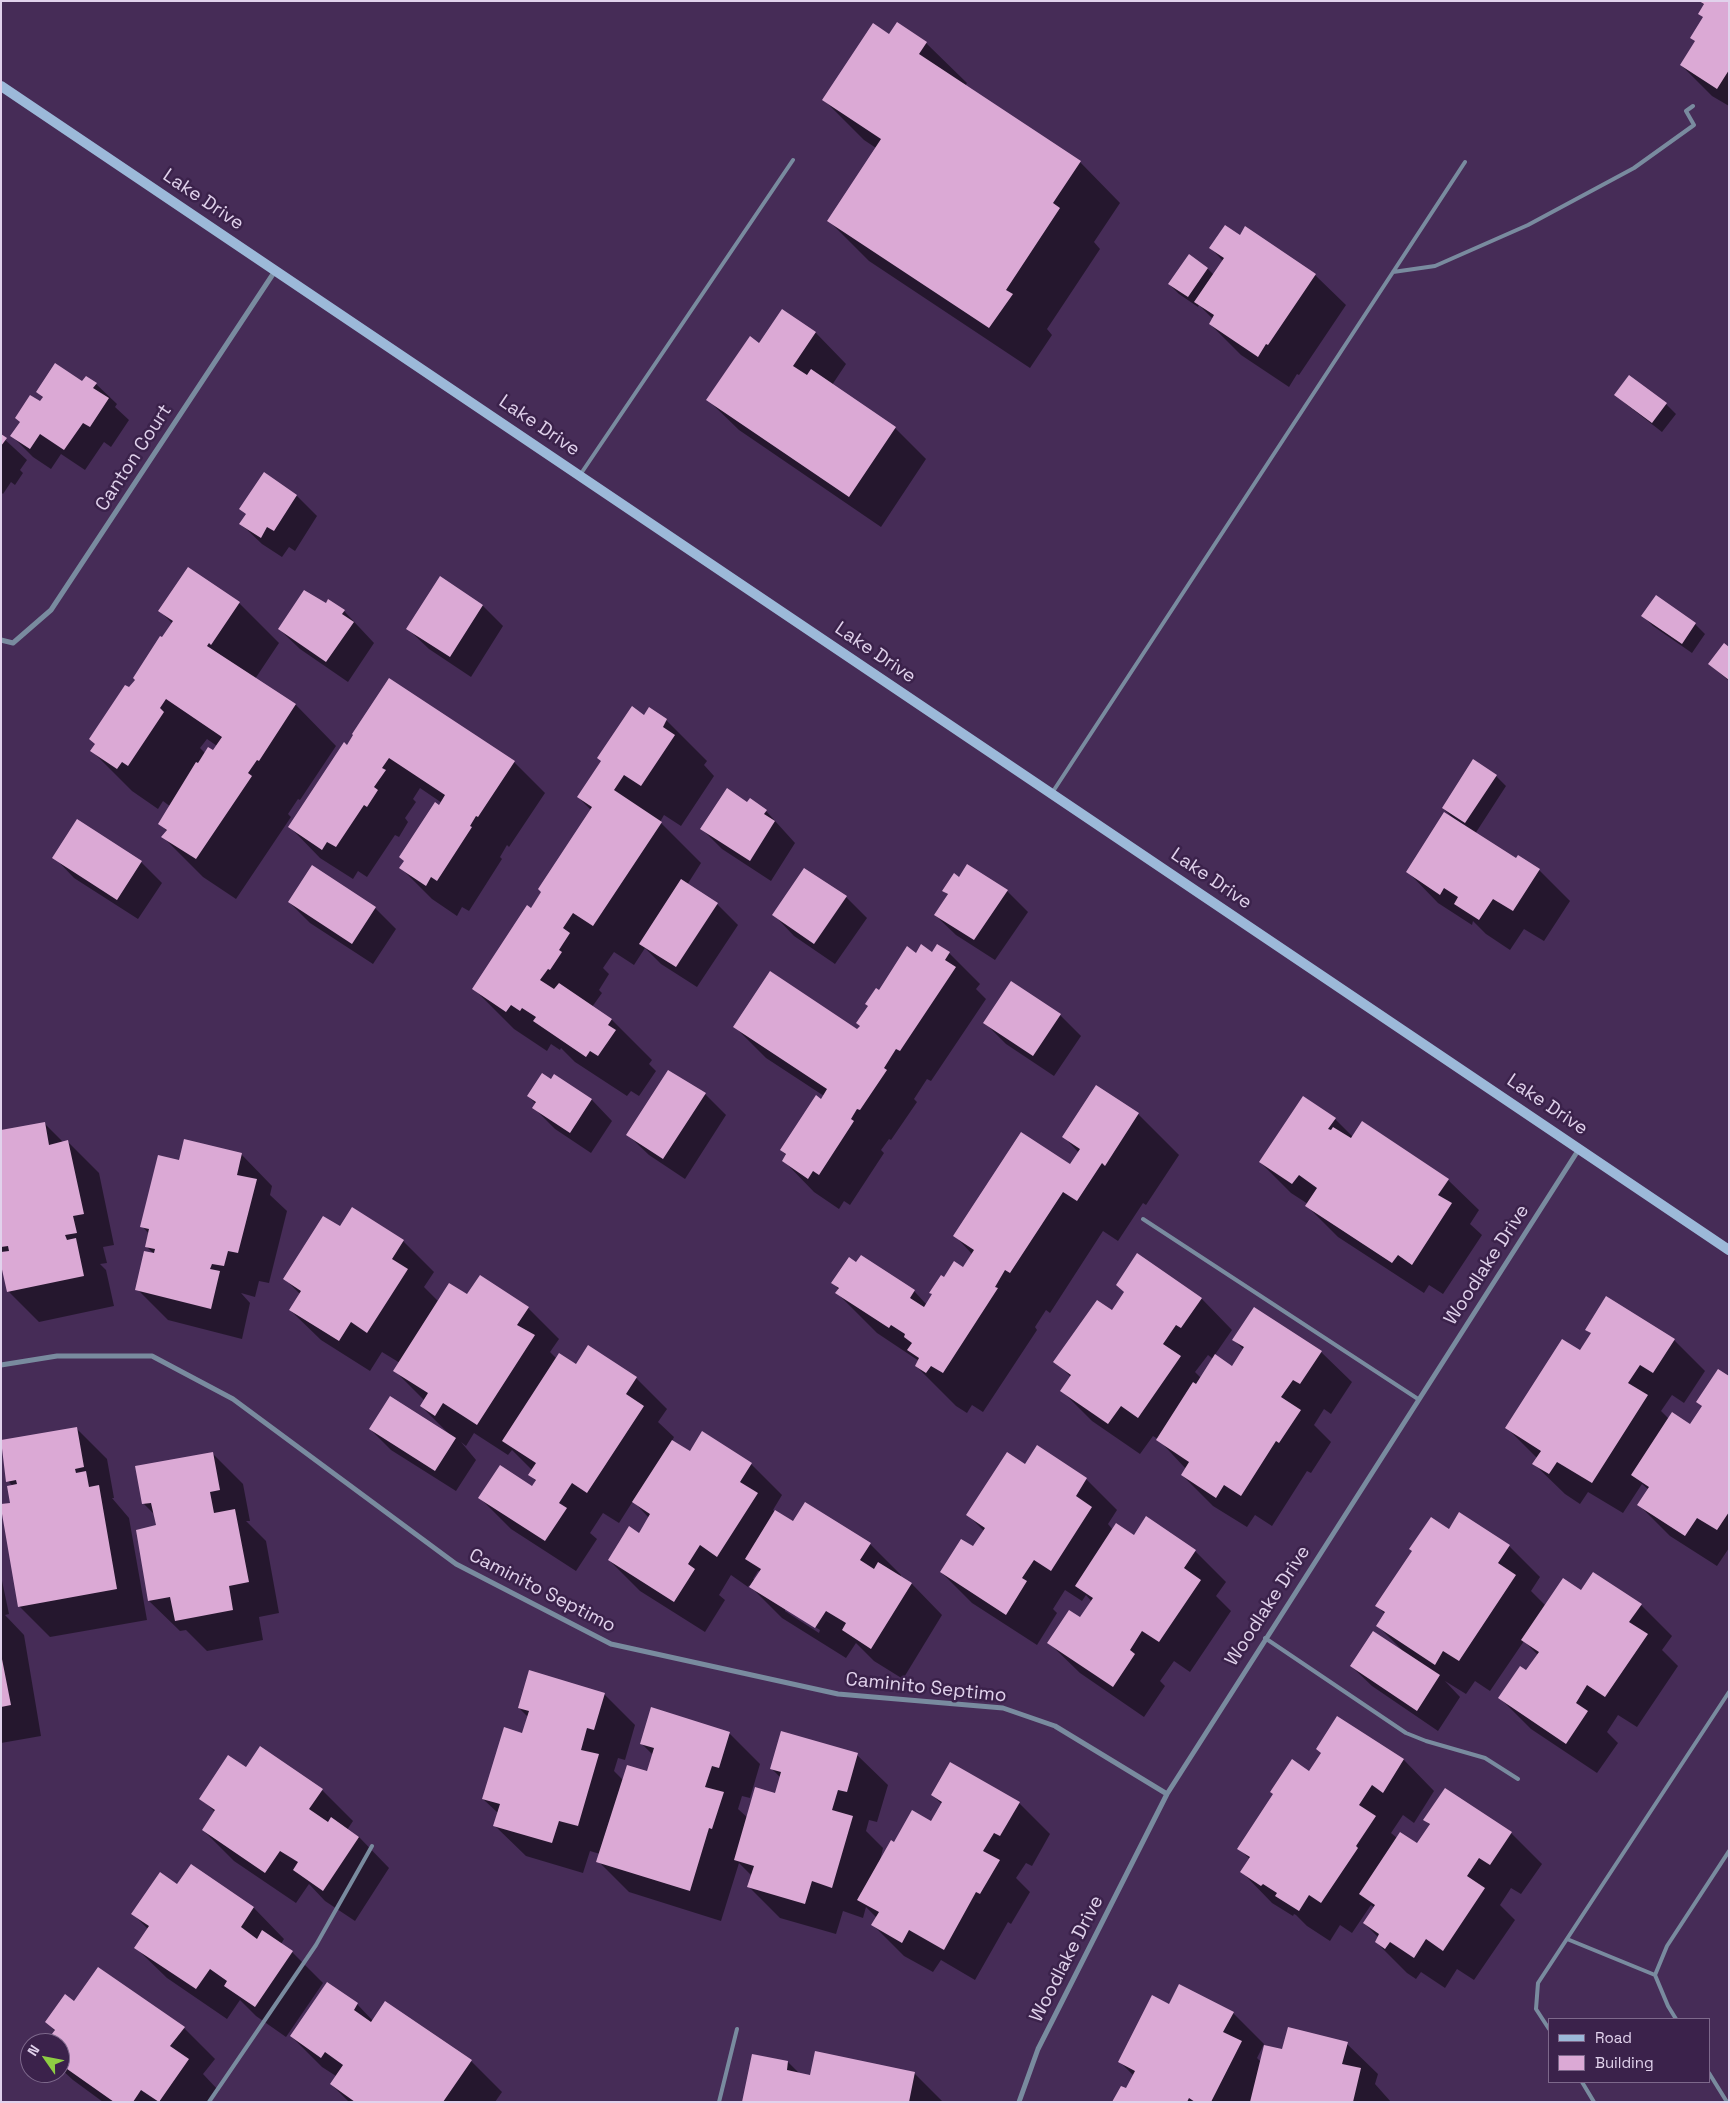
<!DOCTYPE html>
<style>
body{margin:0}
#map{position:relative;width:1730px;height:2103px;overflow:hidden;background:#462c57;font-family:"Space Grotesk",sans-serif}
canvas{display:block}
.frame{position:absolute;inset:0;border:2px solid #e1d2ec;pointer-events:none}
.legend{position:absolute;left:1548px;top:2018px;width:162px;height:65px;box-sizing:border-box;background:#3b224b;border:1px solid #7d688b;margin:0;padding:6px 9px;list-style:none;font-size:15px;color:#e1d2ec}
.legend li{display:flex;align-items:center;gap:10px;height:25px}
.legend b{width:25px;border:1px solid #7d688b}
.north{position:absolute;left:20px;top:2033px;width:50px;height:50px;box-sizing:border-box;background:#3b224b;border:1px solid #7d688b;border-radius:50%;rotate:303deg;font-size:14px;font-weight:700;line-height:20px;text-align:center;color:#e1d2ec}
.north::after{content:'';display:block;margin:auto;width:18px;height:22px;background:#8ece43;clip-path:polygon(50% 0,100% 100%,50% 72%,0 100%)}
</style>
<div id="map">
<canvas width="1730" height="2103"></canvas>
<div class="frame"></div>
<ul class="legend">
<li><b style="height:6px;background:#9cb9d9"></b>Road</li>
<li><b style="height:14px;background:#dba9d5"></b>Building</li>
</ul>
<div class="north">N</div>
</div>
<script>
const ctx = document.querySelector('canvas').getContext('2d');
ctx.lineJoin = 'round';
function fillPath(path, color) {
  ctx.fillStyle = color;
  ctx.fill(path, 'evenodd');
}
function poly(rows) {
  const path = new Path2D();
  for (const r of rows) {
    path.moveTo(r[0], r[1]);
    for (let i = 2; i < r.length; i += 2) path.lineTo(r[i], r[i + 1]);
  }
  return path;
}
function strokePath(path, color, width, dash) {
  ctx.strokeStyle = color;
  ctx.lineWidth = width;
  ctx.lineCap = dash ? 'butt' : 'round';
  ctx.setLineDash(dash || []);
  ctx.stroke(path);
}
function drawText(font, color, halo, rows, align = 'center') {
  ctx.font = font + ' "Space Grotesk",sans-serif';
  ctx.lineWidth = 5;
  ctx.setLineDash([]);
  ctx.textBaseline = 'middle';
  ctx.strokeStyle = halo;
  ctx.fillStyle = color;
  for (const [text, x, y, turn = 0] of rows) {
    ctx.save();
    ctx.translate(x, y);
    ctx.rotate((+turn || 0) * Math.PI / 180);
    ctx.textAlign = isNaN(turn) ? turn : align;
    if (halo) ctx.strokeText(text, 0, 0);
    ctx.fillText(text, 0, 0);
    ctx.restore();
  }
}
fillPath(poly([
 [1700,1,1729,1,1729,106,1712,96,1681,65,1696,42,1704,18,1699,13,1704,5],
 [897,24,926,43,967,83,965,86,1080,162,1120,203,1094,242,1100,249,1047,329,1052,335,1030,368,869,261,829,221,876,148,864,140,824,100,890,36],
 [1240,237,1315,275,1346,305,1299,375,1297,374,1289,387,1241,355,1210,324,1213,319,1199,305,1198,307,1179,294,1169,284,1207,268,1214,275,1223,261,1211,248],
 [783,311,816,333,846,364,832,385,895,428,926,459,881,527,739,430,708,400,759,345],
 [83,383,96,384,117,404,115,407,129,420,111,447,104,442,85,470,61,454,51,469,33,457,12,436,43,398,38,392],
 [1616,394,1666,404,1676,414,1662,432,1626,404],
 [1,436,27,460,20,470,23,473,15,485,11,482,3,494,1,492],
 [297,496,317,516,295,551,289,547,282,557,262,544,241,524],
 [441,578,483,606,503,626,471,677,429,649,408,629],
 [239,603,279,643,255,679,296,705,336,746,300,800,298,799,288,814,291,817,236,899,203,877,163,837,167,831,160,824,171,807,163,801,158,809,132,791,92,751,129,689,173,624,160,611],
 [207,739,217,746,214,752,205,753,200,748],
 [326,604,344,611,374,643,348,682,300,649,279,629],
 [1643,616,1695,624,1705,634,1692,653,1653,626],
 [1729,649,1729,681,1709,664],
 [649,709,666,720,707,761,704,765,714,776,681,826,664,815,660,822,701,863,687,885,717,904,738,925,697,987,661,964,645,948,634,965,614,952,603,968,609,974,599,990,602,993,592,1007,611,1019,652,1060,649,1064,656,1071,639,1096,631,1091,627,1096,575,1062,561,1048,560,1050,551,1044,547,1051,514,1029,474,989,531,909,591,810,578,797],
 [347,746,514,762,545,793,509,847,507,845,500,857,502,859,469,911,462,907,457,916,432,899,401,868,442,803,420,788,413,799,416,802,405,818,408,822,399,837,395,835,367,877,358,871,353,879,320,858,290,827],
 [1496,776,1506,786,1475,834,1516,860,1519,857,1539,870,1570,901,1544,941,1524,929,1510,950,1486,934,1473,921,1472,925,1438,903,1408,872,1454,819,1443,808],
 [748,804,766,811,795,843,771,881,722,849,701,828],
 [54,857,141,862,162,883,138,919,74,878],
 [960,879,1007,891,1028,912,995,960,956,935,935,915,948,895,944,891],
 [846,897,867,918,835,964,794,936,774,915],
 [289,902,375,908,396,929,373,964,310,923],
 [949,953,980,984,976,989,986,999,931,1081,927,1079,914,1099,917,1102,891,1140,889,1139,881,1150,884,1153,850,1205,844,1201,839,1209,814,1192,784,1161,787,1156,781,1150,824,1096,766,1058,735,1027,857,1031,879,991,916,955],
 [1060,1015,1081,1036,1054,1076,1006,1044,985,1023],
 [669,1072,705,1094,726,1115,685,1179,649,1155,628,1135],
 [554,1075,592,1100,612,1121,591,1153,555,1129,534,1108,536,1104,528,1096,551,1081],
 [1096,1087,1138,1114,1179,1155,1146,1205,1143,1203,1118,1241,1103,1231,1050,1313,1046,1310,1035,1327,1037,1330,983,1412,972,1405,967,1413,956,1406,916,1366,919,1361,877,1333,837,1293,839,1290,833,1283,914,1291,927,1305,944,1279,963,1268,972,1254,955,1236,1071,1166,1079,1153,1064,1137],
 [1335,1119,1353,1137,1448,1180,1479,1210,1470,1224,1482,1235,1443,1294,1429,1285,1424,1293,1338,1237,1307,1206,1308,1204,1291,1193,1260,1162],
 [44,1123,64,1143,68,1142,99,1173,114,1245,103,1247,107,1263,100,1264,106,1270,114,1306,39,1322,8,1291,3,1253,1,1251,1,1132],
 [242,1155,272,1186,270,1195,287,1211,269,1283,259,1281,255,1297,241,1293,250,1303,242,1339,168,1320,137,1289,155,1255,146,1246,149,1234,142,1226,180,1162],
 [340,1228,403,1241,434,1272,424,1287,439,1302,467,1296,528,1308,559,1339,550,1352,557,1359,576,1366,636,1378,667,1409,658,1422,674,1437,672,1441,690,1453,702,1433,751,1464,782,1495,773,1510,775,1512,794,1522,870,1544,901,1575,900,1577,912,1584,942,1615,903,1679,874,1661,856,1643,846,1658,782,1618,749,1585,748,1587,731,1575,719,1595,725,1600,705,1632,640,1591,609,1560,639,1535,649,1518,633,1501,619,1523,603,1513,590,1533,597,1539,576,1571,511,1529,480,1498,532,1488,536,1481,530,1475,533,1471,512,1450,508,1455,474,1433,466,1446,461,1442,476,1460,456,1491,391,1450,370,1429,448,1433,421,1406,425,1401,395,1371,400,1363,382,1352,370,1371,321,1340,290,1310,300,1294,285,1279],
 [758,1571,760,1572,755,1580,753,1579],
 [785,1608,820,1630,819,1633,785,1611],
 [1138,1255,1202,1299,1232,1330,1214,1356,1232,1368,1244,1350,1234,1340,1321,1352,1352,1382,1331,1414,1324,1409,1314,1425,1331,1442,1311,1473,1307,1471,1272,1526,1255,1515,1247,1527,1213,1506,1182,1475,1186,1469,1158,1439,1153,1436,1140,1454,1092,1421,1062,1391,1071,1377,1055,1361,1112,1312,1125,1293,1117,1285],
 [1208,1355,1213,1359,1201,1378,1195,1372],
 [1587,1329,1674,1340,1705,1371,1684,1403,1672,1395,1661,1411,1669,1419,1691,1425,1729,1377,1729,1548,1717,1566,1670,1536,1639,1505,1649,1490,1642,1484,1623,1513,1588,1492,1580,1504,1565,1494,1534,1464,1537,1458,1507,1428,1580,1352,1592,1334],
 [76,1428,107,1459,114,1498,112,1498,129,1518,147,1620,50,1637,19,1606,11,1503,13,1486,8,1481],
 [1038,1447,1086,1479,1117,1510,1108,1524,1113,1530,1134,1537,1195,1551,1226,1582,1216,1596,1231,1611,1190,1672,1174,1661,1160,1681,1165,1686,1144,1717,1080,1673,1049,1643,1080,1619,1092,1602,1086,1595,1082,1601,1065,1590,1053,1609,1057,1613,1037,1645,972,1603,941,1572,973,1548,984,1531,968,1515,1026,1466],
 [212,1453,243,1484,250,1521,246,1521,266,1541,279,1613,259,1617,263,1640,207,1651,186,1630,180,1631,149,1601,157,1526,155,1515,144,1504],
 [1449,1530,1509,1546,1540,1577,1531,1591,1546,1606,1582,1592,1641,1605,1672,1636,1662,1650,1678,1666,1637,1727,1618,1715,1607,1732,1618,1743,1597,1773,1531,1729,1500,1698,1527,1672,1538,1655,1524,1641,1490,1691,1475,1681,1466,1694,1445,1681,1460,1697,1438,1731,1372,1686,1351,1666,1402,1650,1378,1626,1385,1614,1377,1606],
 [1,1576,9,1614,5,1615,24,1635,41,1736,1,1743],
 [604,1694,635,1725,625,1760,618,1758,614,1771,623,1780,647,1773,653,1755,642,1744,729,1733,760,1764,750,1798,742,1796,738,1809,748,1818,776,1795,781,1778,772,1769,857,1755,888,1785,877,1822,869,1820,866,1831,883,1848,880,1861,895,1843,931,1823,942,1804,932,1795,1019,1803,1050,1834,1032,1866,1026,1863,1016,1878,1030,1892,1011,1924,1008,1922,975,1980,941,1960,933,1972,904,1956,873,1925,877,1918,866,1907,863,1918,843,1911,836,1934,780,1918,749,1887,752,1876,739,1863,721,1921,629,1892,598,1861,600,1854,590,1851,583,1873,526,1856,495,1826,499,1814,483,1799,523,1734,528,1717,519,1708],
 [1338,1718,1404,1760,1434,1791,1414,1823,1403,1815,1391,1833,1397,1838,1418,1845,1431,1826,1425,1820,1511,1833,1542,1864,1521,1894,1511,1888,1500,1905,1515,1920,1474,1980,1457,1969,1445,1988,1421,1972,1416,1979,1407,1973,1376,1942,1379,1938,1364,1923,1375,1908,1371,1905,1352,1933,1340,1925,1330,1941,1307,1926,1296,1915,1294,1914,1293,1916,1272,1903,1242,1872,1250,1859,1239,1849,1309,1773,1322,1753],
 [246,1769,322,1790,353,1821,347,1830,359,1837,389,1868,355,1921,325,1901,309,1884,296,1903,234,1861,203,1830,215,1812,201,1798],
 [191,1866,254,1908,284,1939,281,1944,292,1952,323,1983,286,2037,256,2016,240,2000,227,2019,167,1978,136,1948,148,1929,133,1914,178,1886],
 [327,1983,357,2004,373,2021,471,2061,502,2092,495,2102,349,2102,331,2084,336,2076,322,2067,291,2036],
 [74,2003,184,2028,215,2059,203,2074,219,2091,211,2102,103,2102,73,2080,60,2068,60,2043,47,2043,55,2031,47,2022],
 [1169,2006,1233,2013,1264,2044,1257,2058,1261,2062,1283,2051,1347,2044,1378,2074,1375,2084,1391,2102,1114,2102,1126,2090,1134,2076,1119,2061],
 [788,2062,800,2074,811,2077,914,2073,943,2102,743,2102]
]), '#0007');
fillPath(poly([
 [1699,1,1729,1,1729,70,1717,89,1680,65,1695,41,1690,38,1703,17,1698,14,1704,4],
 [897,22,927,42,919,54,1081,161,1053,203,1060,208,1006,290,1013,294,989,328,827,221,881,139,822,100,873,23,889,34],
 [1225,225,1240,235,1245,226,1316,274,1268,345,1266,344,1258,357,1209,324,1214,315,1194,302,1224,258,1209,248],
 [1189,254,1208,268,1188,297,1168,284],
 [782,309,816,332,793,366,807,375,811,369,896,427,849,497,706,400,750,336,759,343],
 [55,363,82,381,86,376,97,383,93,388,109,398,90,427,83,423,64,450,40,434,30,449,10,436,20,422,15,418,30,395,40,401,43,397,36,392],
 [1629,375,1667,403,1652,423,1614,395],
 [1,434,7,438,1,446],
 [264,472,297,495,274,531,267,527,261,538,239,524,246,514,239,509],
 [188,567,240,602,211,645,209,643,207,646,296,704,259,761,257,760,248,773,252,776,196,859,161,837,167,830,158,824,196,762,198,763,208,747,213,750,222,737,166,699,160,708,164,712,128,766,122,762,117,769,90,751,95,744,89,739,125,685,129,687,135,680,133,678,160,636,162,637,173,621,158,611],
 [440,576,483,605,450,657,406,629],
 [304,590,326,603,328,599,345,610,342,614,354,622,326,662,278,629],
 [1656,595,1696,623,1682,644,1641,616],
 [1724,643,1729,647,1729,680,1708,664],
 [389,678,515,761,478,817,476,816,470,826,472,827,437,881,431,877,426,886,399,868,404,861,399,857,435,802,439,805,445,795,389,758,382,768,386,770,374,787,378,790,367,807,364,805,336,847,327,842,322,850,288,827,344,742,347,745,353,735,352,734],
 [632,706,644,715,649,707,667,719,663,727,675,735,641,786,624,775,614,790,662,822,593,926,573,913,563,928,570,933,559,950,562,952,550,970,548,969,540,980,554,989,559,983,612,1019,608,1025,616,1030,598,1056,590,1051,586,1057,533,1021,536,1017,522,1008,520,1011,511,1005,506,1012,472,989,527,905,531,908,541,892,538,889,592,807,577,797,601,761,597,758],
 [1473,759,1497,775,1465,823,1442,808],
 [727,788,747,802,750,798,767,810,764,814,775,821,750,861,700,829],
 [1444,812,1516,858,1518,855,1540,869,1513,911,1493,899,1479,920,1454,904,1458,897,1444,888,1440,895,1406,872],
 [77,819,142,861,117,900,52,858],
 [967,864,1008,890,974,940,934,915,948,894,942,891,954,873,959,877],
 [312,865,376,907,352,944,288,902],
 [804,868,847,896,814,944,772,915],
 [681,879,718,903,676,967,639,944],
 [921,944,932,952,937,944,950,952,945,960,956,967,900,1051,896,1049,884,1068,887,1070,860,1110,857,1109,851,1119,854,1121,819,1175,813,1171,808,1179,782,1161,786,1154,780,1150,816,1095,821,1099,827,1089,733,1027,770,971,857,1029,860,1026,856,1023,868,1006,865,1004,876,988,879,990,907,946,916,953],
 [1011,981,1061,1014,1033,1056,983,1023],
 [668,1070,706,1093,663,1159,626,1135],
 [542,1073,551,1079,554,1074,592,1099,570,1133,532,1108,536,1102,527,1096],
 [1096,1085,1139,1113,1105,1166,1102,1163,1077,1201,1063,1192,1010,1273,1005,1270,995,1287,998,1288,943,1373,931,1366,926,1373,915,1366,919,1358,907,1350,912,1343,904,1337,905,1334,891,1325,889,1328,835,1293,839,1288,831,1283,849,1257,856,1262,861,1255,915,1290,910,1298,924,1307,932,1294,929,1293,941,1275,944,1277,954,1261,963,1267,974,1250,953,1236,1021,1132,1070,1164,1080,1149,1062,1137],
 [1303,1096,1336,1118,1328,1129,1331,1130,1333,1127,1351,1138,1362,1121,1449,1179,1438,1195,1452,1203,1412,1265,1398,1255,1392,1263,1305,1206,1317,1188,1299,1175,1292,1184,1259,1162],
 [45,1122,49,1145,68,1140,84,1214,73,1216,77,1233,65,1235,67,1240,76,1238,84,1276,7,1292,1,1265,1,1252,9,1251,8,1246,1,1247,1,1130],
 [184,1139,242,1153,237,1175,257,1179,238,1253,228,1251,224,1266,212,1264,210,1269,220,1271,211,1309,135,1290,144,1251,154,1253,155,1249,145,1247,149,1229,140,1227,158,1155,179,1160],
 [352,1207,404,1240,392,1259,408,1269,367,1333,351,1322,339,1341,289,1310,301,1291,283,1279,323,1216,340,1226],
 [1137,1253,1202,1298,1181,1328,1176,1325,1163,1344,1181,1356,1138,1418,1121,1406,1108,1424,1060,1391,1071,1375,1053,1362,1097,1300,1112,1310,1124,1292,1116,1285],
 [480,1275,529,1307,517,1325,535,1335,477,1425,443,1403,435,1416,420,1406,428,1393,393,1371,449,1283,467,1294],
 [1606,1296,1675,1339,1653,1373,1640,1365,1628,1383,1648,1395,1592,1483,1557,1462,1549,1474,1532,1464,1541,1451,1505,1428,1562,1339,1580,1350,1591,1333,1585,1330],
 [1254,1307,1322,1351,1300,1384,1293,1380,1281,1397,1301,1410,1279,1443,1276,1441,1241,1496,1224,1485,1216,1498,1181,1475,1189,1462,1156,1440,1193,1382,1196,1384,1215,1354,1232,1366,1244,1347,1232,1340],
 [588,1345,637,1377,626,1394,644,1406,587,1493,572,1483,559,1503,567,1508,545,1541,478,1498,500,1465,532,1486,536,1480,528,1475,536,1463,502,1441,559,1353,576,1364],
 [1718,1369,1729,1376,1729,1512,1717,1530,1697,1518,1685,1536,1637,1505,1649,1487,1631,1475,1672,1412,1690,1424,1702,1406,1696,1402],
 [390,1396,456,1438,435,1471,369,1429],
 [77,1427,84,1467,75,1469,76,1473,86,1471,89,1487,99,1485,117,1589,18,1607,1,1508,1,1504,10,1503,7,1486,17,1484,16,1480,6,1482,1,1440],
 [702,1431,752,1463,740,1482,758,1493,717,1557,700,1545,688,1564,695,1569,674,1602,608,1560,629,1526,639,1533,650,1514,632,1502,672,1440,690,1451],
 [1037,1445,1087,1478,1076,1496,1092,1507,1051,1571,1034,1560,1022,1578,1027,1581,1006,1615,940,1572,961,1539,973,1546,985,1528,966,1515,1007,1452,1025,1464],
 [213,1452,220,1490,210,1492,214,1513,235,1509,249,1582,229,1586,233,1610,175,1621,170,1597,148,1601,136,1530,156,1525,151,1503,142,1504,135,1466],
 [805,1502,871,1543,860,1560,874,1569,878,1562,912,1583,871,1649,842,1630,846,1623,826,1611,815,1628,749,1587,761,1569,745,1559,775,1510,793,1521],
 [1459,1512,1510,1545,1498,1563,1516,1575,1459,1661,1443,1651,1435,1665,1376,1626,1385,1612,1375,1606,1412,1551,1409,1549,1431,1517,1449,1529],
 [1146,1516,1196,1550,1184,1568,1201,1580,1159,1642,1142,1631,1130,1650,1135,1654,1113,1687,1047,1643,1069,1610,1080,1617,1093,1598,1075,1586,1116,1523,1134,1535],
 [1593,1572,1642,1604,1629,1622,1648,1634,1605,1697,1587,1685,1576,1703,1588,1711,1566,1744,1498,1698,1520,1666,1526,1670,1539,1652,1521,1640,1563,1578,1581,1590],
 [1373,1631,1440,1675,1417,1711,1350,1666],
 [1,1654,11,1705,1,1707],
 [529,1670,605,1693,594,1730,587,1728,581,1750,599,1754,578,1826,559,1821,552,1843,493,1826,500,1804,482,1799,504,1727,522,1733,529,1711,518,1708],
 [651,1707,730,1732,719,1768,712,1766,705,1787,724,1792,712,1829,709,1828,690,1891,596,1862,627,1765,647,1771,654,1748,640,1744],
 [1337,1716,1404,1759,1383,1793,1372,1785,1359,1805,1376,1816,1356,1846,1358,1848,1321,1903,1309,1895,1299,1911,1275,1896,1277,1893,1263,1884,1261,1886,1240,1872,1250,1857,1237,1849,1273,1794,1270,1792,1292,1759,1309,1771,1321,1753,1316,1749],
 [781,1731,858,1753,847,1792,838,1790,832,1810,853,1816,832,1888,812,1881,805,1904,747,1887,754,1866,734,1860,755,1787,775,1793,781,1772,770,1769],
 [260,1746,323,1789,309,1809,328,1822,331,1817,359,1837,323,1891,293,1870,298,1862,280,1851,265,1873,202,1830,215,1810,199,1799,228,1755,246,1767],
 [950,1762,1020,1802,1000,1836,994,1833,983,1851,1000,1860,980,1894,976,1892,944,1950,909,1930,902,1943,871,1925,879,1912,857,1900,891,1840,894,1842,912,1810,931,1821,942,1802,931,1795],
 [1445,1788,1512,1832,1490,1865,1479,1858,1467,1876,1485,1888,1443,1951,1426,1939,1414,1958,1390,1942,1385,1949,1375,1942,1379,1934,1363,1923,1375,1905,1359,1894,1400,1832,1417,1843,1430,1824,1423,1820],
 [191,1864,254,1907,241,1927,257,1939,262,1930,293,1951,255,2007,224,1986,227,1981,210,1969,196,1989,134,1948,149,1926,131,1914,160,1872,177,1884],
 [98,1967,185,2027,170,2046,189,2059,159,2102,141,2090,133,2102,114,2102,60,2064,60,2043,45,2043,55,2030,45,2022,65,1994,74,2001],
 [327,1982,358,2003,354,2010,371,2022,385,2001,472,2060,443,2102,355,2102,330,2084,343,2065,325,2052,321,2058,290,2036],
 [1179,1984,1234,2012,1223,2032,1242,2041,1211,2102,1195,2102,1189,2098,1187,2102,1112,2102,1121,2086,1126,2088,1135,2071,1118,2062,1152,1995,1169,2004],
 [1288,2027,1348,2042,1342,2064,1361,2068,1353,2102,1250,2102,1264,2045,1282,2049],
 [815,2051,915,2072,909,2102,742,2102,752,2054,788,2061,787,2070,810,2075]
]), '#dba9d5');
strokePath(poly([
 [1393,272,1435,266,1528,225,1634,168,1694,125,1686,111,1693,106],
 [580,475,793,160],
 [1052,793,1465,162],
 [1143,1219,1418,1399],
 [1265,1638,1406,1733,1426,1741,1485,1758,1518,1779],
 [1567,1939,1655,1975],
 [1676,2019,1668,2006,1655,1975,1667,1946,1729,1851],
 [1549,2029,1536,2009,1538,1983,1729,1692],
 [1709,2073,1727,2102],
 [1582,2082,1594,2102],
 [209,2102,316,1945,372,1846],
 [719,2102,737,2029]
]), '#798b9f', 4);
strokePath(poly([
 [1,640,13,643,51,610,275,271],
 [1,1365,57,1356,152,1356,233,1399,456,1564,611,1644,838,1694,1003,1708,1055,1726,1167,1794],
 [1019,2102,1038,2049,1167,1794,1579,1149]
]), '#798b9f', 5);
strokePath(poly([
 [1,86,1729,1250]
]), '#9cb9d9', 10);
drawText('19px', '#e1d2ec', '#3b224b', [
 ["Lake Drive",203,200,34],
 ["Lake Drive",539,426,34],
 ["Canton Court",134,458,-57],
 ["Lake Drive",875,653,34],
 ["Lake Drive",1211,879,34],
 ["Lake Drive",1547,1105,34],
 ["Woodlake Drive",1487,1265,-57],
 ["Caminito Septimo",542,1591,27],
 ["Woodlake Drive",1268,1606,-57],
 ["Caminito Septimo",926,1688,6],
 ["Woodlake Drive",1067,1959,-63]
]);
</script>
